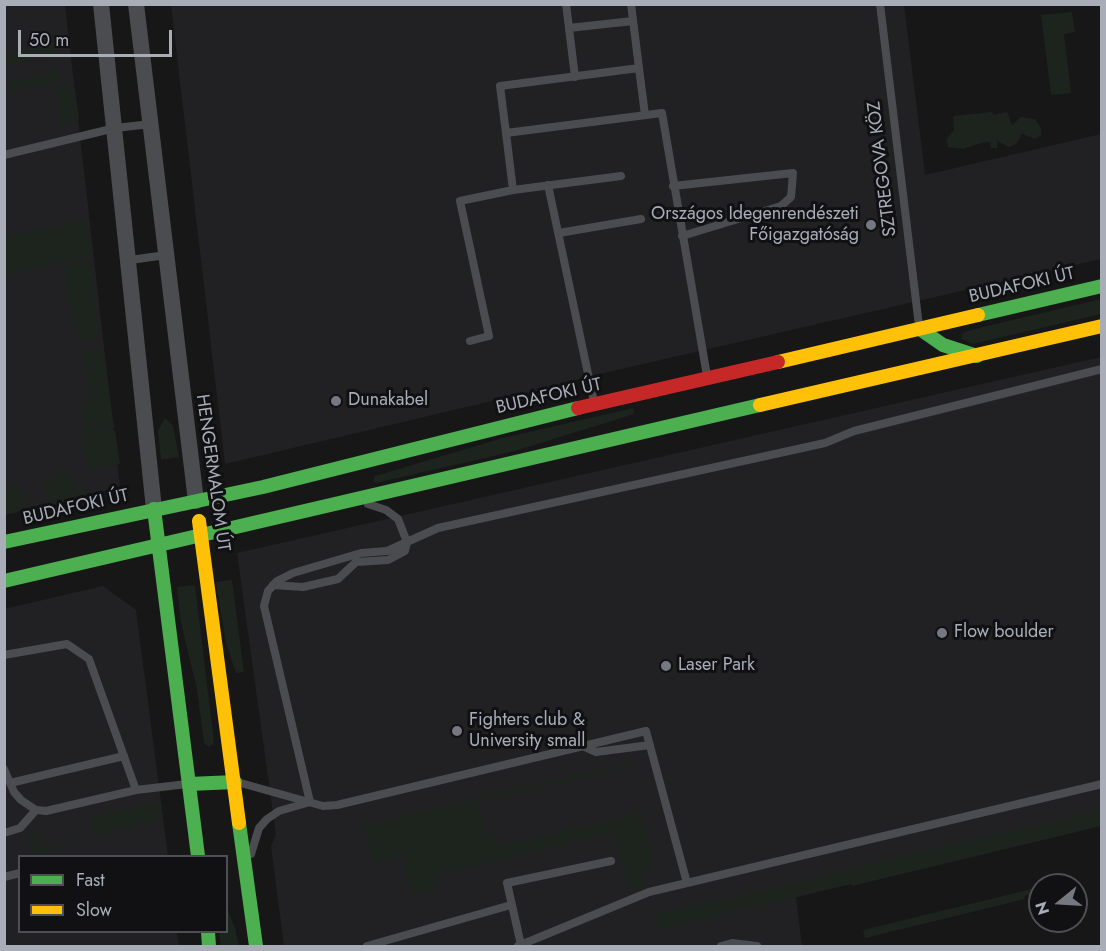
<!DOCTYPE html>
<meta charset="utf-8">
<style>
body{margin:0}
#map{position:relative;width:1106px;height:951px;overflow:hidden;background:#171717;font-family:Jost,sans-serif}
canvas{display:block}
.frame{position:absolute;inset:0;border:6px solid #a8adb8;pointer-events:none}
.legend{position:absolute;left:18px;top:855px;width:210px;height:78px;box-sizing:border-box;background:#111113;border:2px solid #4d4f55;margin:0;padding:8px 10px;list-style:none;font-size:18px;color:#a8adb8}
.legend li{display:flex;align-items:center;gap:12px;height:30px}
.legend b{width:30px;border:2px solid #4d4f55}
.north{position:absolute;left:1028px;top:873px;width:60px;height:60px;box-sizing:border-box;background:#111113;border:2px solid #4d4f55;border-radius:50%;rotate:252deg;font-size:16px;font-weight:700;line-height:24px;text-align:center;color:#a8adb8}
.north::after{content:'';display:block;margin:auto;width:21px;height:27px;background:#757880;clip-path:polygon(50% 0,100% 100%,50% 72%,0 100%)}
.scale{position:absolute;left:18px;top:30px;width:154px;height:27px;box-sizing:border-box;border:3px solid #a8adb8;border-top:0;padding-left:8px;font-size:18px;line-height:21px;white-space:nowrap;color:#a8adb8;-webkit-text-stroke:4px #111113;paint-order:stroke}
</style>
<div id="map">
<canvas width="1106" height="951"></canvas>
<div class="frame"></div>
<ul class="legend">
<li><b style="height:8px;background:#4caf50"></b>Fast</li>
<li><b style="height:8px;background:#ffc107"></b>Slow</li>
</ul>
<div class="north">N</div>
<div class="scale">50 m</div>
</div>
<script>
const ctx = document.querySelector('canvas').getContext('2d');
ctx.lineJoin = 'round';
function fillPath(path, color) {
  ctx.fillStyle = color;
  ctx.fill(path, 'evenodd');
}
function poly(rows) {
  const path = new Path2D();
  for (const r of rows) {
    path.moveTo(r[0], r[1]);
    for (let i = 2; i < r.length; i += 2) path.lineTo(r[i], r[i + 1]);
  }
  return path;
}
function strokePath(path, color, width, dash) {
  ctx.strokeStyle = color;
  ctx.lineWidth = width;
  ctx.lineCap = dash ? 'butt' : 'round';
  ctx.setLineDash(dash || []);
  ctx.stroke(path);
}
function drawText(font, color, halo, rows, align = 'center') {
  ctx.font = font + ' Jost,sans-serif';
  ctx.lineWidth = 6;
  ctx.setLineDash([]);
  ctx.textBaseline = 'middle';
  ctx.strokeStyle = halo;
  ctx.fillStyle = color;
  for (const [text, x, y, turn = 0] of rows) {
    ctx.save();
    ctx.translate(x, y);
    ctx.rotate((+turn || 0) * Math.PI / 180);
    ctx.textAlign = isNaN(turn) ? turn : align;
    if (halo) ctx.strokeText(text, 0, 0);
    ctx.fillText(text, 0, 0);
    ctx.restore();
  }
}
fillPath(poly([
 [4,5,65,5,120,487,5,515],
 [171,5,904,5,925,175,1101,134,1101,259,582,378,568,383,225,464],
 [1101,357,1101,823,796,897,802,946,284,946,271,846,276,835,237,553],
 [103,586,136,610,168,856,20,856,20,932,177,932,179,946,5,946,4,609]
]), '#212123');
fillPath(poly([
 [1072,12,1075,32,1064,34,1071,93,1051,95,1041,15],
 [48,43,63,54,9,65,5,62,5,56],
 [65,69,57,82,7,94,12,82],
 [57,86,75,88,79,119,62,128],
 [992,112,993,115,1007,112,1012,125,1021,117,1035,119,1041,128,1041,135,1035,139,1022,134,1016,144,1009,147,997,141,997,148,991,148,990,142,984,142,963,149,948,147,946,140,954,130,953,116],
 [87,218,91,255,59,263,58,260,47,263,47,266,5,275,5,237],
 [91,261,99,339,79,342,77,318,71,310,64,266],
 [1101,299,1101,314,973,344,962,339,962,334,967,331],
 [102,348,107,374,89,395,83,352],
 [107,377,114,428,83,423,85,404],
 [633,408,634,414,515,451,376,483,373,481,375,476,503,438],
 [165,418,173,426,179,457,161,460,158,431],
 [82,426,115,431,120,464,90,468,80,439],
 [67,472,88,496,51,505,42,481],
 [18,486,28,509,5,515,5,489],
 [232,580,244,672,236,673,226,643,216,582],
 [195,585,214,743,209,747,204,743,197,689,181,623,177,587],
 [633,761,634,765,478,802,486,833,493,832,498,846,642,811,655,868,640,871,645,887,636,889,627,884,615,833,432,877,435,892,412,898,402,857,374,864,364,824],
 [161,799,163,819,32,855,27,836,37,830,42,849,94,836,90,817],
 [1101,809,1101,826,852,886,851,884,660,930,656,914],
 [1040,887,1040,892,1024,896,1025,899,865,938,863,930],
 [227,908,235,928,239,946,221,946,219,932,226,932]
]), '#1d241e');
strokePath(poly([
 [566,4,575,77],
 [880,4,919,326],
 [569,28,633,21],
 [639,68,645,115],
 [506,133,500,86,639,68,631,4],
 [4,155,115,128,151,124],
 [548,185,594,402],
 [673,186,793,173,791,197,781,206,682,236],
 [513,190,621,176],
 [559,233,641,219],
 [130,260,166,255],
 [470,341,489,336,460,201,513,190,506,133,662,113,707,376],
 [273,585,303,587,338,579,356,562,388,560,405,551,407,542,398,519,386,510,368,504],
 [4,655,67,644,89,659,136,790],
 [583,746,596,752,650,745],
 [4,769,14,792,21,800,36,810,46,811,136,790,187,784],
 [237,782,323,806,337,805,646,731,687,883,1102,784],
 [10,783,124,756],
 [4,833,20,828,36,810],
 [251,854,259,828,267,819,279,811,310,802,264,606,268,591,277,581,293,573,361,553,387,551,438,528,825,443,854,431,1102,369],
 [4,877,20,873],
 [521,945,507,883,611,861],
 [367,946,511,905],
 [518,946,649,892,687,883],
 [721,946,732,943,757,946]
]), '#4b4c50', 8);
strokePath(poly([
 [101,4,154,509],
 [136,4,196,501]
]), '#4b4c50', 16);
strokePath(poly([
 [978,315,1102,286],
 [920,329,943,345,977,356],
 [154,509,198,856],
 [4,542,263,487,578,408],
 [4,581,760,405],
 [189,784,235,782],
 [239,823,256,946],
 [208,932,209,946]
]), '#4caf50', 14);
strokePath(poly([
 [778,362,978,315],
 [760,405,1102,326],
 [199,521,239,823]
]), '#ffc107', 14);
strokePath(poly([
 [578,408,778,362]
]), '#c62828', 14);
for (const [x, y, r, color] of [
 [871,225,6,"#757880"],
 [336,401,6,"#757880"],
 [942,633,6,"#757880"],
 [666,666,6,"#757880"],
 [457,731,6,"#757880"]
]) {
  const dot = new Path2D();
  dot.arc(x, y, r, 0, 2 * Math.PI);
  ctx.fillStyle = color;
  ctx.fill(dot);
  strokePath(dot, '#111113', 2);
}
drawText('18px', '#a8adb8', '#111113', [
 ["SZTREGOVA KÖZ",883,169,-97],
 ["BUDAFOKI ÚT",1022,286,-13],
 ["BUDAFOKI ÚT",549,397,-13],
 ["HENGERMALOM ÚT",212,473,82],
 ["BUDAFOKI ÚT",76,508,-13]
]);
drawText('18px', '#a8adb8', '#111113', [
 ["Országos Idegenrendészeti",859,215,"right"],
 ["Főigazgatóság",859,236,"right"],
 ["Dunakabel",348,401],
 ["Flow boulder",954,633],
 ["Laser Park",678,666],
 ["Fighters club &",469,721],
 ["University small",469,742]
], 'left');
</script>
